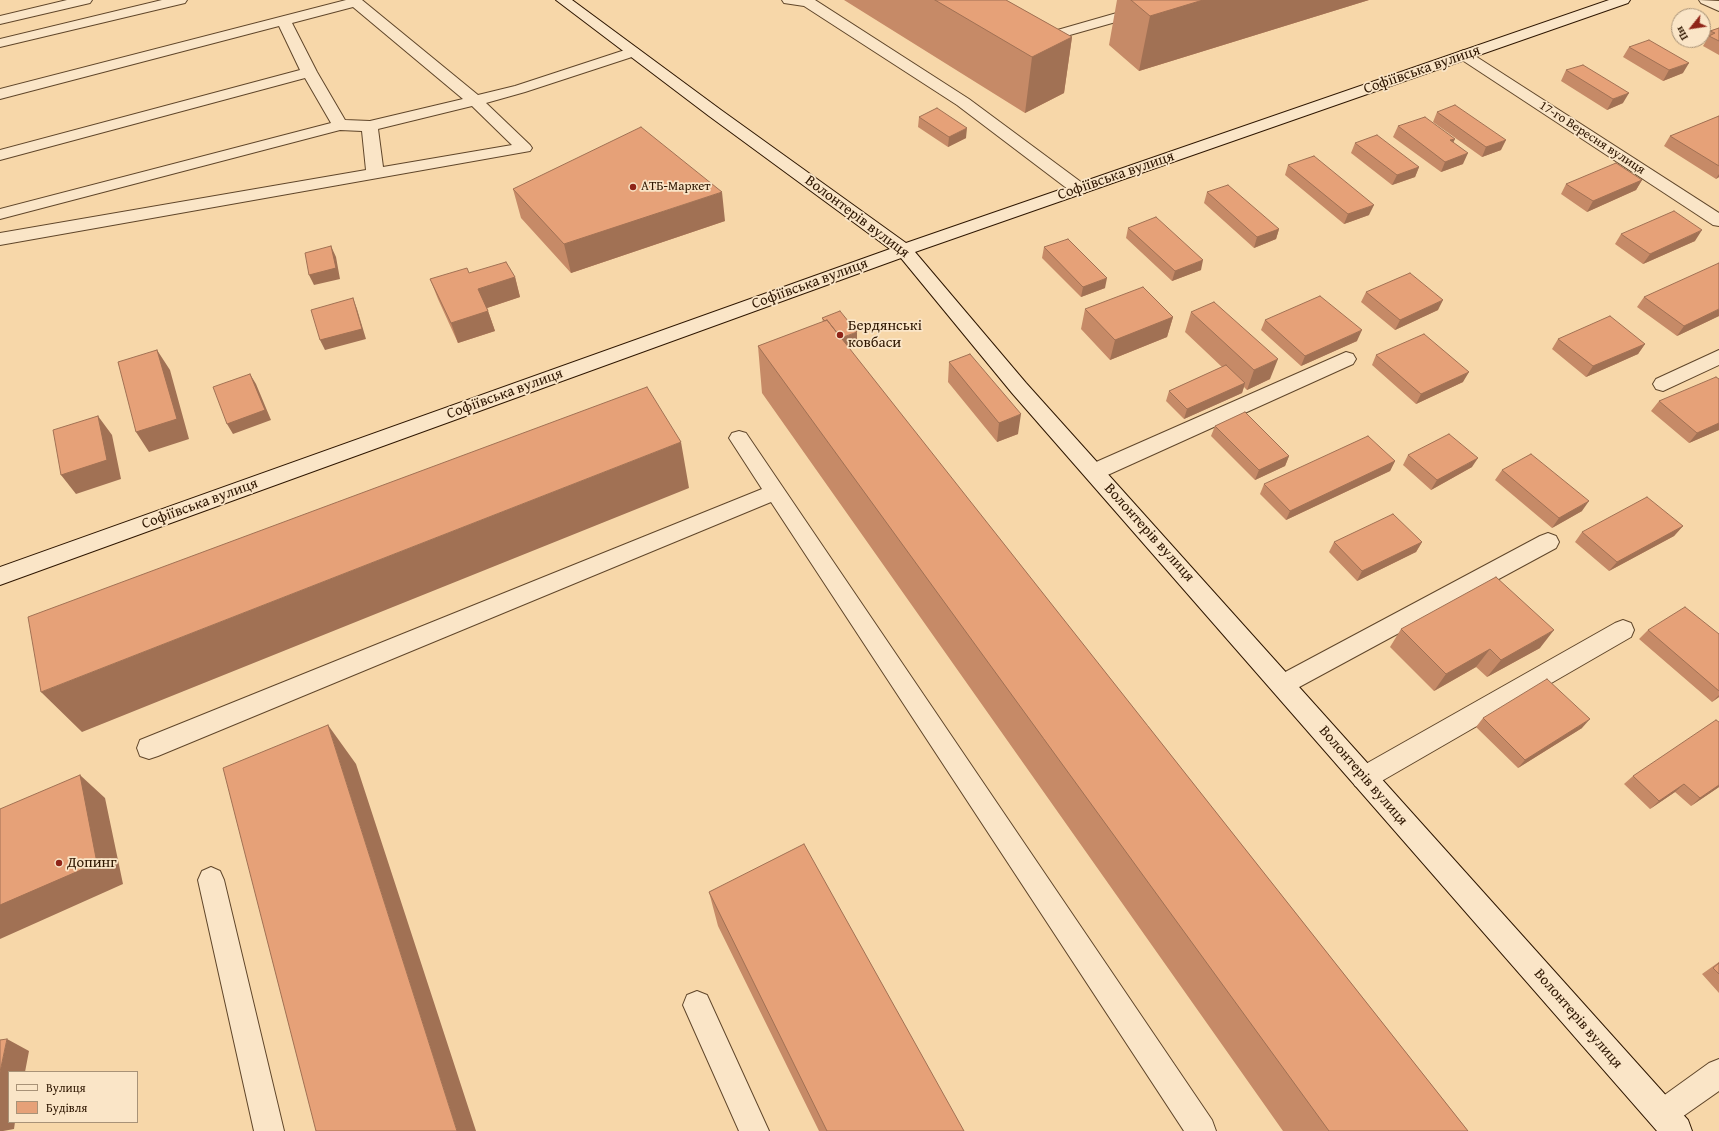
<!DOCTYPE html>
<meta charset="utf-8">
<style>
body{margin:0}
#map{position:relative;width:1719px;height:1131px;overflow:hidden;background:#f7d7a9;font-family:"Gentium Book Plus",serif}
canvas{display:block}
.legend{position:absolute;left:8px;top:1071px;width:130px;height:52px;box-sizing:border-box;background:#fae5c7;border:1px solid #a89277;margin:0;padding:5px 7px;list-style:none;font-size:12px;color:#2e1600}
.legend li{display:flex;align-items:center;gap:8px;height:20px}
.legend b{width:20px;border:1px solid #a89277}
.north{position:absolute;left:1671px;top:8px;width:40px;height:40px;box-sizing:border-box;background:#fae5c7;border:1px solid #a89277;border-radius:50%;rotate:240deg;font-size:11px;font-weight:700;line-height:16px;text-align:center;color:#2e1600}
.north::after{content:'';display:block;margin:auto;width:14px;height:18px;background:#8f2418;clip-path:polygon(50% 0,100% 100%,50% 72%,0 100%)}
</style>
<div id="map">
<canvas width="1719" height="1131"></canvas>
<ul class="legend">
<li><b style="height:5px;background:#fae5c7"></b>Вулиця</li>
<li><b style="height:11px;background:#e6a178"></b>Будівля</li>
</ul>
<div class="north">Пн</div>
</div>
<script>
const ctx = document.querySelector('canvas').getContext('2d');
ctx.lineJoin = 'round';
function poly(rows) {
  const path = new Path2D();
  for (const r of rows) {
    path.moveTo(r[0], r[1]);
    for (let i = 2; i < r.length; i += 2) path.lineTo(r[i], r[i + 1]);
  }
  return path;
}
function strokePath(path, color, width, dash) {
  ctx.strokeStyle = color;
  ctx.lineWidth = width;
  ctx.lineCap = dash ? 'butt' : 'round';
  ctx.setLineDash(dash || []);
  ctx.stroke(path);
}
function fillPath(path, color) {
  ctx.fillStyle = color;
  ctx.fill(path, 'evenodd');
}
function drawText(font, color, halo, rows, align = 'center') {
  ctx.font = font + ' "Gentium Book Plus",serif';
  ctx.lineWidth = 3.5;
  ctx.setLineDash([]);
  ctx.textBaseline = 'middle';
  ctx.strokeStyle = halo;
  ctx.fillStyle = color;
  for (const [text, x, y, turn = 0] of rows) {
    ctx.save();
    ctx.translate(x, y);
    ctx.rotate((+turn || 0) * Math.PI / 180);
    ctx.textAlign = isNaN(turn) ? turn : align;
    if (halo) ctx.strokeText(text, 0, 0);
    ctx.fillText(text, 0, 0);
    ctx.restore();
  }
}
const lane = poly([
 [67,0,92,0,90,3,0,24,0,16,67,0],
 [162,0,187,0,185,3,0,47,0,39,162,0],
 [346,0,362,0,478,95,515,86,628,49,633,48,638,49,640,52,638,55,525,92,486,103,530,145,532,148,530,151,0,245,0,233,366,170,362,131,340,130,0,219,0,209,331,123,305,78,0,160,0,150,300,70,279,26,0,99,0,89,346,0],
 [353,7,463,99,370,121,345,120,317,72,292,23,353,7],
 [472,106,512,145,383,167,378,129,472,106],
 [782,0,815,0,969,99,1085,185,1087,189,1085,193,1079,194,1073,193,957,105,804,6,784,3,782,0],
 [1162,0,1185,0,1183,3,1038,44,1033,43,1028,38,1030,35,1035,34,1040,35,1162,0],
 [1699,0,1719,1,1719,11,1701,3,1699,0],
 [1719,350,1719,365,1663,391,1656,389,1653,384,1656,379,1719,350],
 [1346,352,1353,354,1356,359,1353,364,1101,478,1094,480,1087,478,1084,472,1087,466,1346,352],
 [739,431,746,433,1212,1120,1216,1131,1184,1131,771,502,158,756,149,759,140,756,137,748,140,740,762,489,729,438,732,433,739,431],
 [1548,533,1556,536,1559,542,1556,548,1290,692,1282,695,1274,692,1270,685,1274,678,1540,536,1548,533],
 [1623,620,1631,623,1634,630,1631,637,1373,786,1364,789,1355,786,1352,778,1355,770,1615,623,1623,620],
 [211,867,220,871,224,880,284,1131,254,1131,198,880,202,871,211,867],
 [697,991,707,995,769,1131,739,1131,683,1005,687,995,697,991],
 [1719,1059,1719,1091,1672,1124,1662,1129,1652,1124,1647,1114,1652,1104,1709,1063,1719,1059]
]);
const street = poly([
 [1464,50,1469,52,1719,213,1719,226,1713,225,1459,58,1456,55,1459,52,1464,50]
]);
const secondary = poly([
 [556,0,572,0,721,110,906,243,1609,0,1630,0,1628,3,915,252,1026,383,1688,1120,1692,1131,1657,1131,1012,393,901,258,0,585,0,567,890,249,709,116,556,0]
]);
strokePath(lane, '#60462a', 2);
strokePath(street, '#60462a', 2);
strokePath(secondary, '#2e1600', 2);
fillPath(lane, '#fae5c7');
fillPath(street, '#fae5c7');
fillPath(secondary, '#fae5c7');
fillPath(poly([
 [844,0,1006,0,1072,37,1064,93,1025,113],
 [1117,0,1369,0,1139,71,1109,45],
 [1719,28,1719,55,1703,46,1706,41,1704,41,1710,31],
 [1629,47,1683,73,1663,81,1623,57],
 [1566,70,1623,103,1607,110,1561,81],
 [1437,112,1501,150,1482,157,1433,122],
 [1719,116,1719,177,1716,179,1664,146,1670,136],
 [919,117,966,138,948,147,918,127],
 [1398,126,1453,143,1463,164,1441,172,1393,137],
 [1355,143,1419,167,1415,177,1392,185,1351,153],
 [1288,165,1369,215,1344,224,1285,175],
 [1642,180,1636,190,1587,212,1561,194,1566,184],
 [513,189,725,221,571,273,521,218],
 [1207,192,1279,229,1276,239,1254,248,1204,203],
 [1128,228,1201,270,1172,281,1126,238],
 [1621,234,1695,241,1643,264,1615,244],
 [1044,247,1105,288,1081,297,1042,258],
 [469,273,515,277,520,297,487,308,495,331,458,343,438,299,430,279],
 [1366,292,1438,310,1395,330,1361,302],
 [1644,297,1719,316,1677,336,1637,307],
 [1085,309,1173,317,1167,337,1110,360,1081,329],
 [1191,312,1270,379,1247,390,1244,387,1242,393,1184,419,1166,401,1169,391,1222,367,1185,332],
 [822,318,857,342,847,346,1468,1131,1283,1131,762,393,758,346,823,322],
 [1265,320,1357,341,1301,366,1261,330],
 [1558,339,1645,344,1638,354,1586,377,1552,349],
 [1376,355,1463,382,1416,404,1372,365],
 [949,362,1018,434,997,442,948,382],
 [1719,379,1719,430,1689,443,1651,411,1659,401],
 [1215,426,1289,456,1285,466,1255,480,1211,436],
 [1408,455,1472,467,1431,490,1403,465],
 [1395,461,1390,471,1286,520,1260,494,1264,484],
 [1502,470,1582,511,1552,528,1495,480],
 [1683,526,1674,536,1609,571,1575,542,1582,532],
 [1334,542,1422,542,1416,552,1357,581,1329,552],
 [1401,629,1540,648,1487,677,1476,667,1434,691,1390,647],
 [1648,630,1719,634,1719,697,1712,702,1639,639],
 [1483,718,1582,728,1518,768,1476,727],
 [1719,722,1719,787,1691,806,1675,792,1650,809,1624,784,1633,776],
 [709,892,964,1131,819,1131,718,926],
 [1719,962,1719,993,1702,974]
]), '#c68a67');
fillPath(poly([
 [1203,0,1369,0,1139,71,1150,16],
 [1072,37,1064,93,1025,113,1032,57],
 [1689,63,1683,73,1663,81,1669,70],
 [1629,93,1623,103,1607,110,1613,99],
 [967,128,966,138,948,147,949,137],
 [1455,139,1450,149,1450,140],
 [1506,140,1501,150,1482,157,1486,147],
 [1468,153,1463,164,1441,172,1445,162],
 [1419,167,1415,177,1392,185,1397,175],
 [1719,174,1719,177,1716,179],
 [1642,180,1636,190,1587,212,1593,201],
 [722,192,725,221,571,273,564,244],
 [1374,205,1369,215,1344,224,1348,214],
 [1279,229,1276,239,1254,248,1257,237],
 [1702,230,1695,241,1643,264,1650,254],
 [331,246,336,257,340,279,314,285,309,275],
 [1203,260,1201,270,1172,281,1175,271],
 [515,277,520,297,484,309,478,289],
 [1107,278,1105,288,1081,297,1083,287],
 [353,298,357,309,366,339,325,350,320,340],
 [1443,300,1438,310,1395,330,1400,320],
 [1719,309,1719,316,1677,336,1684,326],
 [488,311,495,331,458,343,451,323],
 [1173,317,1167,337,1110,360,1115,340],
 [1362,330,1357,341,1301,366,1305,356],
 [857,332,857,342,840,349,839,339],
 [1645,344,1638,354,1586,377,1593,366],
 [157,350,170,370,189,439,149,452,136,432],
 [1278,359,1270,379,1247,390,1254,370],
 [1469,372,1463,382,1416,404,1421,394],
 [250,374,256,384,271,420,233,434,227,424],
 [1245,383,1242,393,1184,419,1187,409],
 [1021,414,1018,434,997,442,999,423],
 [98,416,112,435,121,479,76,494,61,475],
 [1719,423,1719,430,1689,443,1697,433],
 [681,442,689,488,82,732,41,692],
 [1289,456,1285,466,1255,480,1259,470],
 [1478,458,1472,467,1431,490,1437,480],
 [1395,461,1390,471,1286,520,1290,511],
 [1589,501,1582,511,1552,528,1559,518],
 [1683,526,1674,536,1609,571,1617,562],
 [1422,542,1416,552,1357,581,1362,571],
 [1554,630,1540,648,1487,677,1501,660],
 [1490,649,1476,667,1434,691,1446,674],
 [1719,695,1719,697,1712,702],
 [1590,719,1582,728,1518,768,1525,760],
 [328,725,356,764,476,1131,457,1131],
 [80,775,105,798,123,884,0,939,0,905],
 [1684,784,1675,792,1650,809,1659,801],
 [1719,785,1719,787,1691,806,1700,798],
 [7,1039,29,1051,25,1072,9,1072,9,1122,15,1122,14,1129,3,1131,0,1131,0,1072]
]), '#a17154');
const building = poly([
 [935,0,1006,0,1072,37,1032,57,935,0],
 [1131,0,1203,0,1150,16,1131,0],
 [1719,28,1719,41,1709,36,1715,33,1710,31,1719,28],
 [1649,40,1689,63,1669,70,1629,47,1649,40],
 [1583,65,1629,93,1613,99,1566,70,1583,65],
 [1455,105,1506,140,1486,147,1437,112,1455,105],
 [937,108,967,128,949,137,919,117,937,108],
 [1719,116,1719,166,1670,136,1719,116],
 [1425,117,1455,139,1450,140,1468,153,1445,162,1398,126,1425,117],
 [641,127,722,192,564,244,513,189,641,127],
 [1377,135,1419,167,1397,175,1355,143,1377,135],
 [1314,156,1374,205,1348,214,1288,165,1314,156],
 [1616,163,1642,180,1593,201,1566,184,1616,163],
 [1228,185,1279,229,1257,237,1207,192,1228,185],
 [1674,211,1702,230,1650,254,1621,234,1674,211],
 [1156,217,1203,260,1175,271,1128,228,1156,217],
 [1068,239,1107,278,1083,287,1044,247,1068,239],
 [331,246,336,268,309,275,305,253,331,246],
 [506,262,515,277,478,289,488,311,451,323,430,279,467,268,469,273,506,262],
 [1719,263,1719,309,1684,326,1644,297,1719,263],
 [1410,273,1443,300,1400,320,1366,292,1410,273],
 [1143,287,1173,317,1115,340,1085,309,1143,287],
 [1320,296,1362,330,1305,356,1265,320,1320,296],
 [353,298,362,329,320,340,311,310,353,298],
 [1214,302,1278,359,1254,370,1191,312,1214,302],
 [840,311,857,332,841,338,827,320,825,321,822,318,840,311],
 [1610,316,1645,344,1593,366,1558,339,1610,316],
 [827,320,1468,1131,1329,1131,758,346,827,320],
 [1424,334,1469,372,1421,394,1376,355,1424,334],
 [157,350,177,419,136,432,118,362,157,350],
 [970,354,1021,414,999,423,949,362,970,354],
 [1226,365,1245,383,1187,409,1169,391,1226,365],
 [250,374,265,410,227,424,213,387,250,374],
 [1716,377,1719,379,1719,423,1697,433,1659,401,1716,377],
 [647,387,681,442,41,692,28,617,647,387],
 [1245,412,1289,456,1259,470,1215,426,1245,412],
 [98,416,107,460,61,475,53,430,98,416],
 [1449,434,1478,458,1437,480,1408,455,1449,434],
 [1368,436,1395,461,1290,511,1264,484,1368,436],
 [1531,454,1589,501,1559,518,1502,470,1531,454],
 [1647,497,1683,526,1617,562,1582,532,1647,497],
 [1393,514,1422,542,1362,571,1334,542,1393,514],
 [1496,577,1554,630,1501,660,1490,649,1446,674,1401,629,1496,577],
 [1685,607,1719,634,1719,691,1648,630,1685,607],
 [1547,679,1590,719,1525,760,1483,718,1547,679],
 [1716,720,1719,722,1719,785,1700,798,1684,784,1659,801,1633,776,1716,720],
 [328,725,457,1131,316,1131,223,768,328,725],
 [80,775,97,863,0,905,0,809,80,775],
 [804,844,964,1131,827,1131,709,892,804,844],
 [1719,963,1719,974,1713,968,1719,963],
 [7,1039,0,1072,0,1040,7,1039]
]);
fillPath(building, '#e6a178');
strokePath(building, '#a17154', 1);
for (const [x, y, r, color] of [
 [633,187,4,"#8f2418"],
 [840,335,4,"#8f2418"],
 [59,863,4,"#8f2418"]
]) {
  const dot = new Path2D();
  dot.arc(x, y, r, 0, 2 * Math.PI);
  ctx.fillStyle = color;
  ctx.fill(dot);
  strokePath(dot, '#fae5c7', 1.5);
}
drawText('13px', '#2e1600', '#fae5c7', [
 ["17-го Вересня вулиця",1592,138,33]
]);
drawText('13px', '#2e1600', '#fae5c7', [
 ["АТБ-Маркет",641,187]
], 'left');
drawText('15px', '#2e1600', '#fae5c7', [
 ["Софіївська вулиця",1422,70,-19],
 ["Софіївська вулиця",1116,176,-19],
 ["Волонтерів вулиця",857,217,37],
 ["Софіївська вулиця",810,284,-20],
 ["Софіївська вулиця",505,394,-20],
 ["Софіївська вулиця",200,504,-20],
 ["Волонтерів вулиця",1149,533,48],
 ["Волонтерів вулиця",1363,776,49],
 ["Волонтерів вулиця",1578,1019,49]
]);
drawText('15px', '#2e1600', '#fae5c7', [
 ["Бердянські",848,326],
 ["ковбаси",848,343],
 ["Допинг",67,863]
], 'left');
</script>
